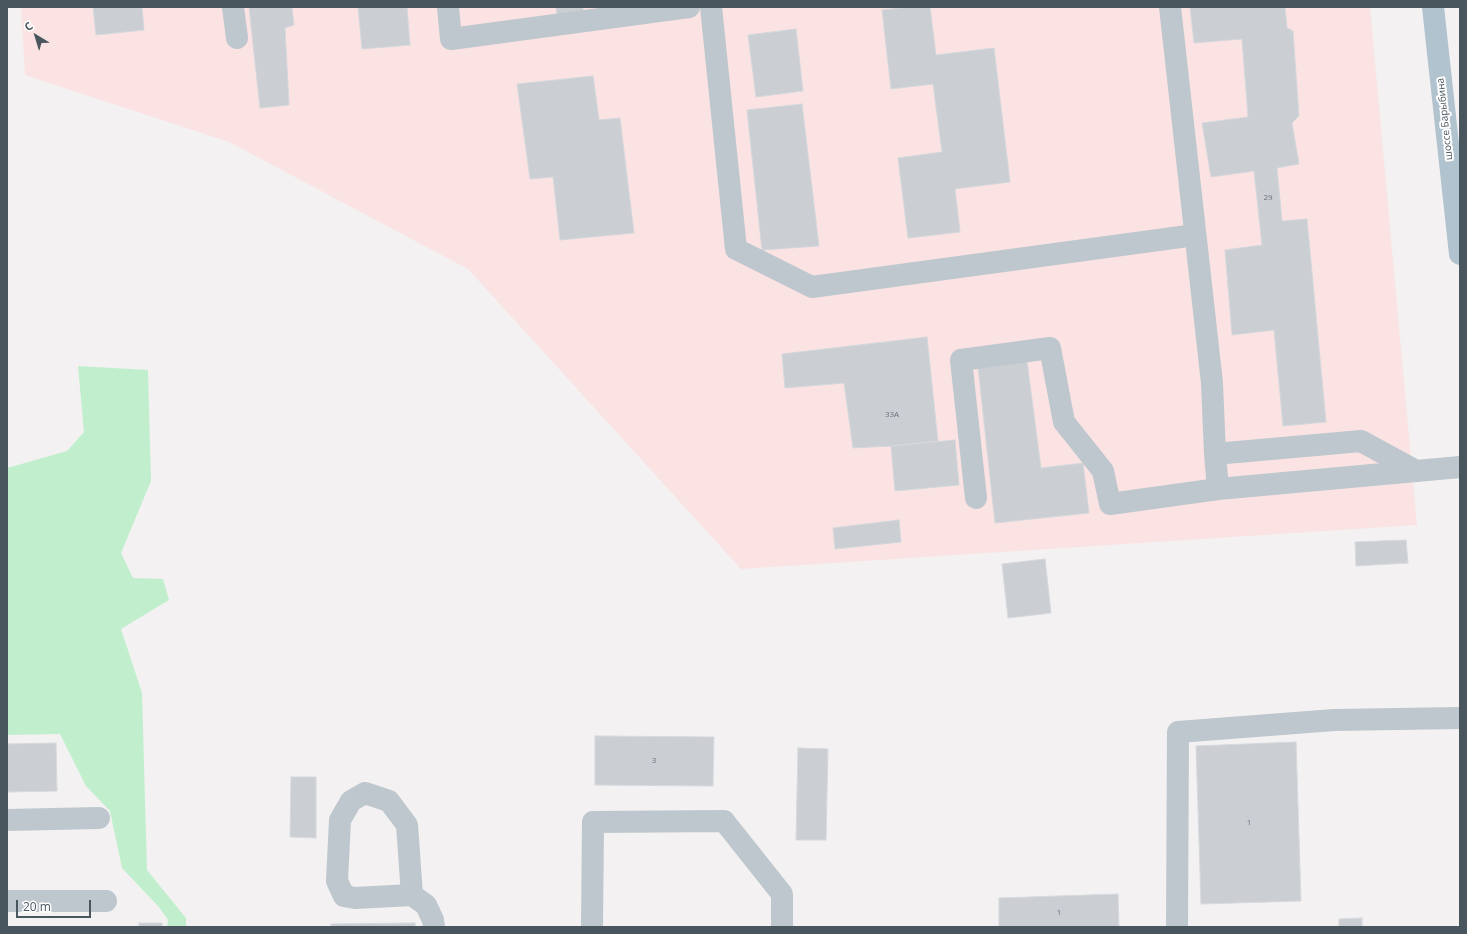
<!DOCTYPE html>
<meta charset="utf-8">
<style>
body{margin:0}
#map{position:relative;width:1467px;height:934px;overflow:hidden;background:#f3f1f1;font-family:"Open Sans",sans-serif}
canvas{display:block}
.frame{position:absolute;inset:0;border:8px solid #49565e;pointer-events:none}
.north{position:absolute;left:16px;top:16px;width:40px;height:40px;-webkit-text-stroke:3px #fff;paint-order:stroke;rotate:322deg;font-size:11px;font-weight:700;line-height:16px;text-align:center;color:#49565e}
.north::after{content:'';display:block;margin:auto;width:14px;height:18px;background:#49565e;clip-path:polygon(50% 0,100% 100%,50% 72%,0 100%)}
.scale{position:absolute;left:16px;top:900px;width:75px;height:18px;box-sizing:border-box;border:2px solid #49565e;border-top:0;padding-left:5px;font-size:12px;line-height:14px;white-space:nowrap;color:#49565e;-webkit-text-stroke:3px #fff;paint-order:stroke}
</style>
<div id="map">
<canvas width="1467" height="934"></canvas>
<div class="frame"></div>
<div class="north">С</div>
<div class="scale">20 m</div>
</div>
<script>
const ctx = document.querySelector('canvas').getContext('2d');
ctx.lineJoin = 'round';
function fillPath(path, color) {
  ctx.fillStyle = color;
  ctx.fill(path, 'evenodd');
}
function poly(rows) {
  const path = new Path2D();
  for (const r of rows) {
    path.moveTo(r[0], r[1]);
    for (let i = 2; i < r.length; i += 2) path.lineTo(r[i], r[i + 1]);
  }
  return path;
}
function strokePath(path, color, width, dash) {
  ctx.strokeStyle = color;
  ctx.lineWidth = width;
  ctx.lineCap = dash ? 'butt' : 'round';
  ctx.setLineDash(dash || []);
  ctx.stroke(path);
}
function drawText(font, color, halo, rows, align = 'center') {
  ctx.font = font + ' "Open Sans",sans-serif';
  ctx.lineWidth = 4;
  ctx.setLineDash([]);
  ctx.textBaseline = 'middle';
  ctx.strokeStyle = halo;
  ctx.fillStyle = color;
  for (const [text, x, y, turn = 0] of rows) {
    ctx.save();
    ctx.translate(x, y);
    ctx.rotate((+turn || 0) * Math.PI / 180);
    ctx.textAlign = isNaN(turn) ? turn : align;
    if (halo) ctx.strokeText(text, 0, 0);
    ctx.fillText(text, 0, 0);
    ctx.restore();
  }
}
fillPath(poly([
 [21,7,1370,7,1417,525,741,569,468,269,229,142,25,75]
]), '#fbe3e3');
fillPath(poly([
 [78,366,148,370,151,481,121,553,133,578,163,579,169,600,121,629,142,693,147,870,186,918,186,927,167,927,168,920,158,906,122,868,110,811,86,786,60,734,7,735,7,468,67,451,84,432]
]), '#c1efce');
const building = poly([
 [93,7,142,7,144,30,96,35,93,7],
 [249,7,292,7,294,25,285,28,289,105,260,108,249,7],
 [358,7,407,7,410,45,362,49,358,7],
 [556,7,583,7,583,11,557,15,556,7],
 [910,7,930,7,936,55,994,48,1010,182,955,189,960,232,908,238,898,158,942,152,933,84,891,89,882,10,910,7],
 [1190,7,1285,7,1287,28,1293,31,1299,116,1292,123,1299,164,1277,168,1282,221,1307,219,1326,422,1283,426,1274,330,1232,335,1225,250,1262,245,1254,171,1211,177,1202,123,1248,117,1242,39,1194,43,1190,7],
 [796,29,803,91,756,97,748,35,796,29],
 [593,76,599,120,620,118,634,233,560,240,553,177,530,179,517,84,593,76],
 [802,104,819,246,762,250,747,110,802,104],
 [927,337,938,441,891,446,853,448,844,383,785,388,782,354,927,337],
 [1027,361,1041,468,1083,463,1089,513,995,523,978,367,1027,361],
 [955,440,959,485,895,491,891,446,955,440],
 [899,520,901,542,835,549,833,528,899,520],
 [1406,540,1408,563,1356,566,1355,542,1406,540],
 [1045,559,1051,613,1008,618,1002,564,1045,559],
 [595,736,714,737,713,786,595,785,595,736],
 [1296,742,1301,901,1201,904,1196,746,1296,742],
 [56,743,57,791,7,792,7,744,56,743],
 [798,748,828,749,826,840,796,840,798,748],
 [291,777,316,777,316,838,290,837,291,777],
 [1118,894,1119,927,999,927,999,898,1118,894],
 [1362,918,1362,927,1339,927,1339,919,1362,918],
 [139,923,162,923,162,927,139,927,139,923],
 [415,923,415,927,331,927,331,924,415,923]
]);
fillPath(building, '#cbced3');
strokePath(building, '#d5d8dc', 1);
strokePath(poly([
 [233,7,237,38],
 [448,7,451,39,689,7],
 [711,7,736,249,812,287,1195,235],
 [1170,7,1212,383,1215,454,1218,489,1460,467],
 [1215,454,1361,441,1416,471],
 [976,498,961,360,1050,348,1064,422,1103,471,1110,504,1218,489],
 [7,820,99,818],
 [412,895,407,825,389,801,365,793,351,801,340,820,337,881,344,896,355,898,412,895,426,905,433,920,434,927],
 [7,901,106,901],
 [592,927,593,822,724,821,782,894,782,927],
 [1177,927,1178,732,1334,720,1460,718]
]), '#bdc7cd', 22);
strokePath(poly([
 [1433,7,1460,254]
]), '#b1c3cf', 22);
drawText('8px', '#6a747b', null, [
 ["29",1268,198],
 ["33А",892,415],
 ["3",654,761],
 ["1",1249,823],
 ["1",1059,913]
]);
drawText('10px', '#49565e', '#fff', [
 ["шоссе Барыбина",1445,119,-96]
]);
</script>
